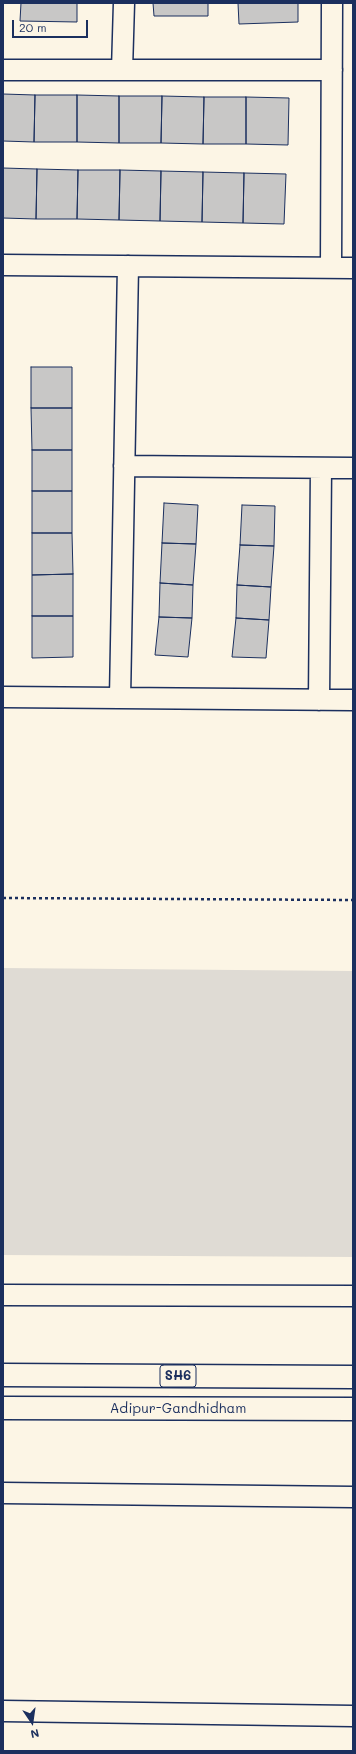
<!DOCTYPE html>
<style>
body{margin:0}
#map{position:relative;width:356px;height:1754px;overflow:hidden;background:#fcf5e5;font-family:Mali,sans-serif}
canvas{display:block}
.frame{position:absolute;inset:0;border:4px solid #1b2f5e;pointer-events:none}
.north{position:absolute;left:12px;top:1702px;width:40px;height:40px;-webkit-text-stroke:3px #fcf5e5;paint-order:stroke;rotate:167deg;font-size:11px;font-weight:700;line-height:16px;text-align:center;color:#1b2f5e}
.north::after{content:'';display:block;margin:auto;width:14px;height:18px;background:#1b2f5e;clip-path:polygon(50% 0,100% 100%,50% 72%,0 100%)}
.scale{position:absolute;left:12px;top:20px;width:76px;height:18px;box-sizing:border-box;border:2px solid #1b2f5e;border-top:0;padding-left:5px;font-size:12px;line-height:14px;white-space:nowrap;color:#1b2f5e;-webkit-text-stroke:3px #fcf5e5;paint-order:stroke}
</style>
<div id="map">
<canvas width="356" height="1754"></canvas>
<div class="frame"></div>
<div class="north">N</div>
<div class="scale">20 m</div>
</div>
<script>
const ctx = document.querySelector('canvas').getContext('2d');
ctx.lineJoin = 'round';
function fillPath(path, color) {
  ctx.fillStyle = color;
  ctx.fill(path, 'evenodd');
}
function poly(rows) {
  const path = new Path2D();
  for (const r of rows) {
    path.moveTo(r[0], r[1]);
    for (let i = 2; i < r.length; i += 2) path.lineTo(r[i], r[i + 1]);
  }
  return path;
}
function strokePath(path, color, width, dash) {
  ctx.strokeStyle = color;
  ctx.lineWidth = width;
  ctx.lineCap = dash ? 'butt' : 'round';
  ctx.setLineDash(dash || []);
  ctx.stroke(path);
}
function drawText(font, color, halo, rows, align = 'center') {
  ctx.font = font + ' Mali,sans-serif';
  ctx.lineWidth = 4;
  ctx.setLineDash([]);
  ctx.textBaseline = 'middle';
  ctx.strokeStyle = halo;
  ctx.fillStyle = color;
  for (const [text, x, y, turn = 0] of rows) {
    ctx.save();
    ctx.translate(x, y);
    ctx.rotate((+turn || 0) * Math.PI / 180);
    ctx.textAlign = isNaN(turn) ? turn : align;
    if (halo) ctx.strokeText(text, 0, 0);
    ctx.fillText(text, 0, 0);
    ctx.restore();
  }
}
fillPath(poly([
 [3,968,353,971,353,1257,3,1255]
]), '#dfdbd4');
const building = poly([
 [21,3,77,3,77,22,20,21,21,3],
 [153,3,208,3,208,16,154,16,153,3],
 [238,3,298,3,298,22,239,24,238,3],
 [3,94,35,95,34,142,3,141,3,94],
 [35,95,77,95,77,142,34,142,35,95],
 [77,95,119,96,119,143,77,142,77,95],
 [119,96,162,96,161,143,119,143,119,96],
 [162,96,204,97,203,144,161,143,162,96],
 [204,97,246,97,246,144,203,144,204,97],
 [246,97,289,98,288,145,246,144,246,97],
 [3,168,37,169,36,219,3,218,3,168],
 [37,169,78,170,77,219,36,219,37,169],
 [78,170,120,170,119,220,77,219,78,170],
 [120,170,161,171,160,221,119,220,120,170],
 [161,171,203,172,202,222,160,221,161,171],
 [203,172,244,173,243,223,202,222,203,172],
 [244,173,286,174,284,224,243,223,244,173],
 [31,367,72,367,72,408,31,408,31,367],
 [31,408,72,408,72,450,32,450,31,408],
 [32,450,72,450,72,491,32,491,32,450],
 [32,491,72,491,72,533,32,533,32,491],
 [164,503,198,505,196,544,162,543,164,503],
 [242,505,275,506,274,546,240,545,242,505],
 [32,533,72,533,73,574,32,575,32,533],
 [162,543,196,544,193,585,160,583,162,543],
 [240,545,274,546,271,587,237,585,240,545],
 [73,574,73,616,32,616,32,575,73,574],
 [160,583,193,585,192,618,159,617,160,583],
 [237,585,271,587,269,620,236,618,237,585],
 [32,616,73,616,73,657,32,658,32,616],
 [159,617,192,618,188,657,155,655,159,617],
 [236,618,269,620,266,658,232,657,236,618]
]);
fillPath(building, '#c8c7c6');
strokePath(building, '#1b2f5e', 1);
const street = poly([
 [3,70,332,70],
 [122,70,124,3],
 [3,265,353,268],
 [331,268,332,3],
 [124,466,353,468],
 [3,697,353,700],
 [120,698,128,266],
 [319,700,321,468],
 [3,1295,353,1296],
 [3,1493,353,1497],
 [3,1711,353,1716]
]);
const primary = poly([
 [3,1375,353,1377],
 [3,1408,353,1409]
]);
strokePath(street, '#1b2f5e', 23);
strokePath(primary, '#1b2f5e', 25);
strokePath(poly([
 [3,898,353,900]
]), '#1b2f5e', 2.5, [3, 3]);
strokePath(street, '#fcf5e5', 20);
strokePath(primary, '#fcf5e5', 22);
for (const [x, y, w] of [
 [178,1376,36]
]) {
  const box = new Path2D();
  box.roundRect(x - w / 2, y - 11, w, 22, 3);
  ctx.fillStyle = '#fcf5e5';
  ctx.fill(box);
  strokePath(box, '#1b2f5e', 1);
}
drawText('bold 13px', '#1b2f5e', null, [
 ["SH6",178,1376]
]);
drawText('14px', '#1b2f5e', '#fcf5e5', [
 ["Adipur-Gandhidham",178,1409]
]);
</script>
